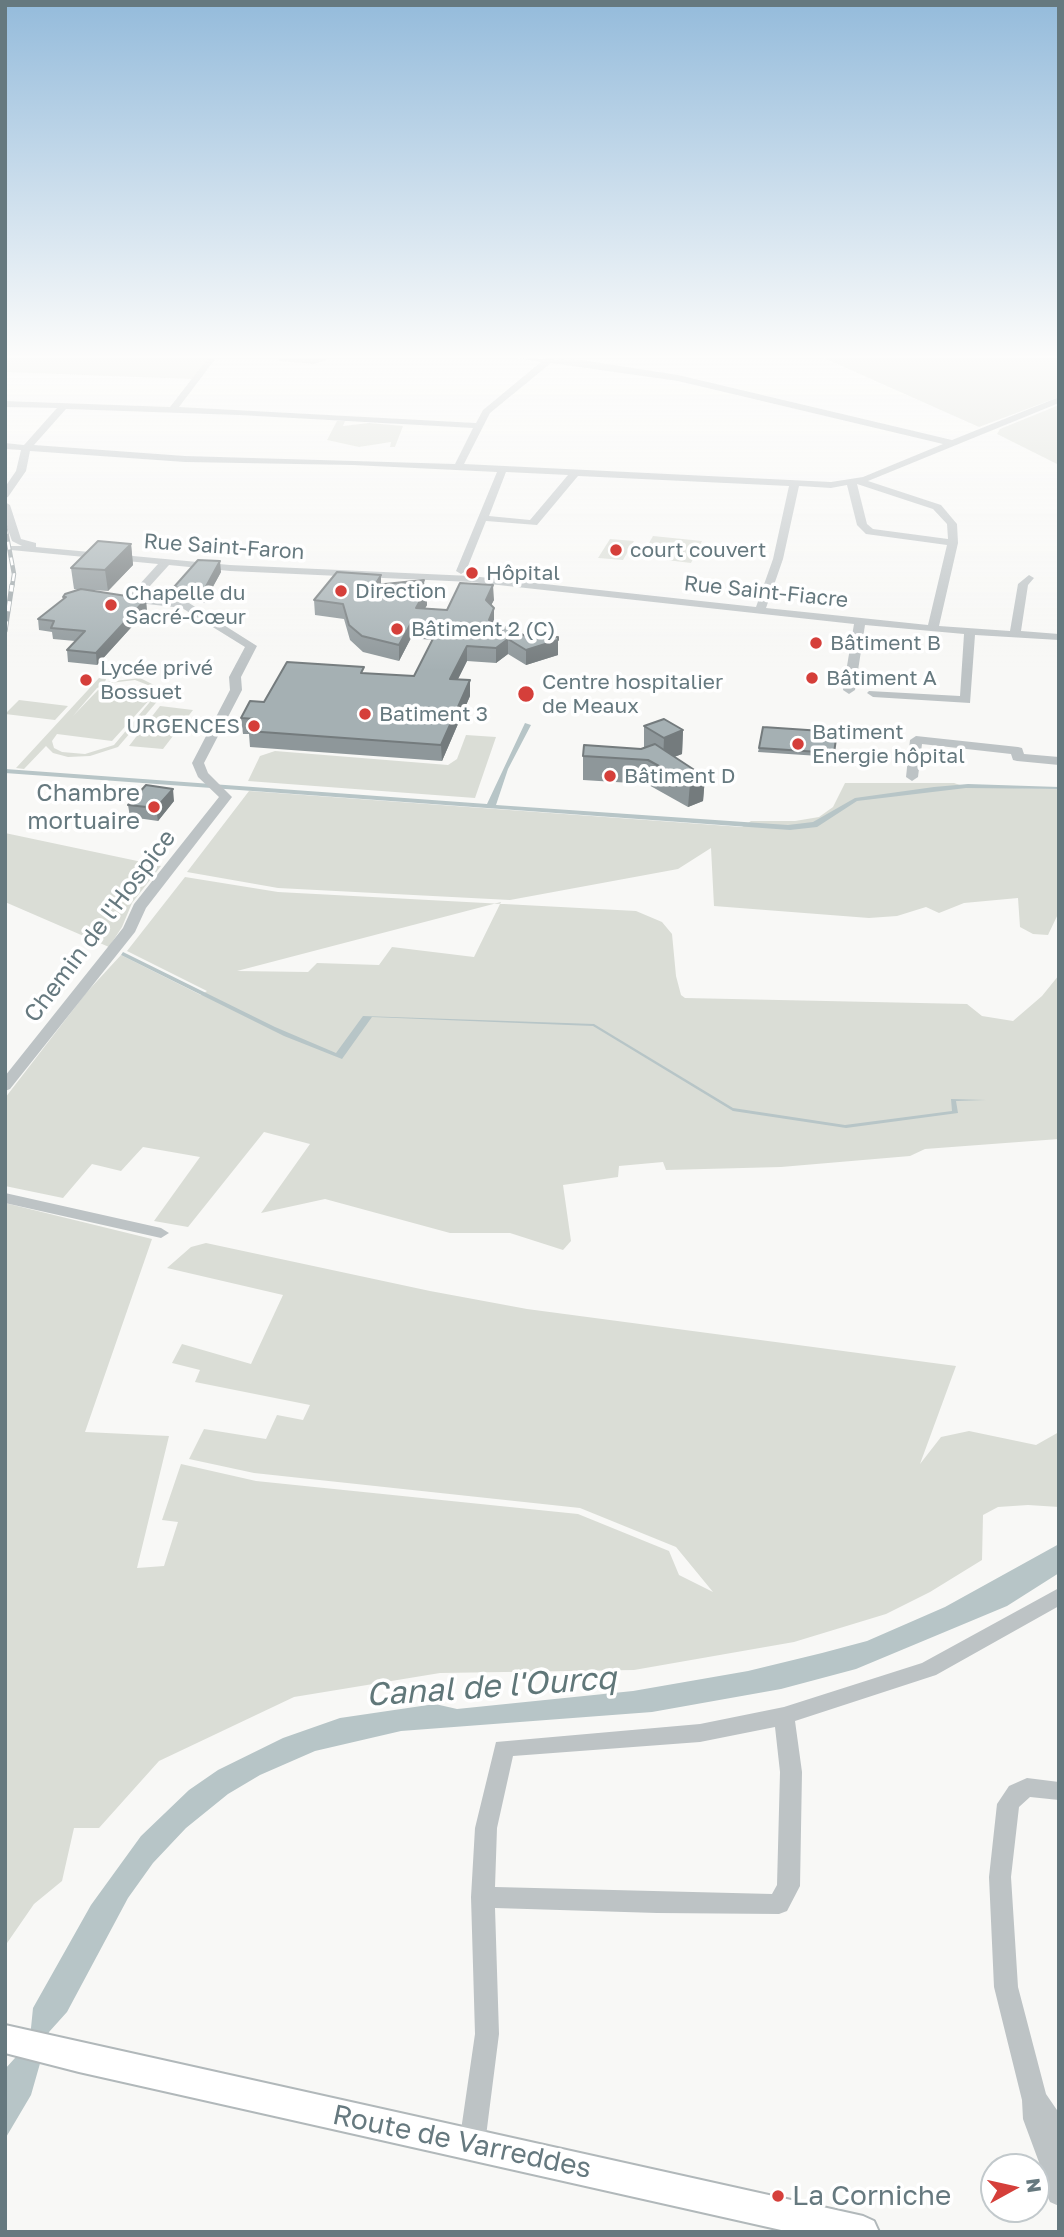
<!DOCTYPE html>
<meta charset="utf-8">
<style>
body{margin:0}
#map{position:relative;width:1064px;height:2237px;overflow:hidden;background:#f8f8f6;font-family:"Golos Text",sans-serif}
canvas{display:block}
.frame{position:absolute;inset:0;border:7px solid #66797f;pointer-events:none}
.north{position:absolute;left:980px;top:2153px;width:70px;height:70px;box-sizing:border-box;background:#fff;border:2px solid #c2c9cc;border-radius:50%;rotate:82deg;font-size:19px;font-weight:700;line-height:28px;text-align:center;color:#66797f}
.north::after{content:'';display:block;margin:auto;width:24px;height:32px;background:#d53f3a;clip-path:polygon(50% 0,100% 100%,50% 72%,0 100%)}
</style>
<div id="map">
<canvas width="1064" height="2237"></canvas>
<div class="frame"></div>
<div class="north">N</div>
</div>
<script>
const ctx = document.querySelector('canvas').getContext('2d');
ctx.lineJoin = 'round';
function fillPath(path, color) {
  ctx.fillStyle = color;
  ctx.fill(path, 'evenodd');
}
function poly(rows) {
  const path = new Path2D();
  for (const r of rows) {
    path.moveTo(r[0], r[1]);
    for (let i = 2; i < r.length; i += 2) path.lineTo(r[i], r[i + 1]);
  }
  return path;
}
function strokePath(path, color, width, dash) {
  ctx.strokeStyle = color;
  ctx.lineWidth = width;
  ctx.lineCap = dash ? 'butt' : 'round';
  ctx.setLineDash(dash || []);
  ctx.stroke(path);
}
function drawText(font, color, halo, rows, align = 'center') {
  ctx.font = font + ' "Golos Text",sans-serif';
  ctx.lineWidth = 7;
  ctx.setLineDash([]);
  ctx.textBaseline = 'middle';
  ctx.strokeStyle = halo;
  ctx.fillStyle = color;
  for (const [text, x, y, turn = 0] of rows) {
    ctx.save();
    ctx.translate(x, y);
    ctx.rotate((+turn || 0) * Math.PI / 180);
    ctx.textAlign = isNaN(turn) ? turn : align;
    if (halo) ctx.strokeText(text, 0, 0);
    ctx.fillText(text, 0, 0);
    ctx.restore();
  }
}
fillPath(poly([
 [5,358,209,358,192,379,5,372],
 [824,358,1059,358,1059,397,979,427],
 [1059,405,1059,465,997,434,1000,429],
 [337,421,345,421,343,426,369,423,403,426,395,447,390,447,391,442,359,447,327,440],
 [653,536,702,541,691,563,641,557],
 [610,539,634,541,623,560,598,558],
 [99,678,106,679,105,682,140,678,162,689,161,697,118,747,90,756,68,757,53,753,46,746,24,769,16,768],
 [135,680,153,687,154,697,114,745,85,754,62,752,54,748,52,741,57,734,112,741,152,697,98,690,73,716,97,688,110,683],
 [19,700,68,706,55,720,5,714],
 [160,706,193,710,163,749,129,746],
 [466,735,496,737,475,798,248,781,260,756,275,751,448,765,457,759],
 [845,783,954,783,966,787,1059,789,1059,912,1048,935,1033,934,1020,927,1018,898,964,903,939,913,926,907,897,916,869,918,714,906,711,848,678,869,510,900,278,888,187,872,249,791,742,827,751,821,795,821,819,817,833,807],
 [5,833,161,866,132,903,122,927,109,947,5,902],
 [185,877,278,892,636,911,662,922,672,934,676,976,681,995,685,998,967,1004,982,1016,1013,1021,1042,996,1059,975,1059,1139,925,1149,910,1156,781,1167,666,1170,663,1162,619,1166,618,1177,563,1185,571,1241,563,1250,510,1233,450,1233,325,1199,261,1213,310,1144,264,1132,188,1227,154,1221,200,1157,143,1147,121,1171,92,1164,63,1198,5,1186,5,1098,86,993,121,955,201,995,207,991,127,951],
 [501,902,474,957,392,947,379,965,317,963,308,972,237,971],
 [5,1203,152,1239,85,1432,169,1436,137,1568,164,1566,178,1522,162,1520,181,1464,256,1481,578,1514,669,1551,679,1575,713,1592,676,1547,580,1508,254,1473,189,1459,204,1429,266,1439,277,1415,303,1420,310,1405,195,1382,200,1370,172,1363,182,1344,251,1364,283,1295,167,1268,191,1247,206,1243,430,1291,527,1309,956,1366,920,1464,941,1437,969,1431,1036,1445,1059,1432,1059,1507,1028,1505,998,1507,983,1515,982,1560,930,1592,886,1614,794,1642,634,1670,440,1673,294,1697,159,1761,99,1828,74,1828,62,1881,34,1904,5,1946]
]), '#daddd6');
fillPath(poly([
 [525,723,531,725,508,769,496,805,788,825,813,822,855,798,934,787,968,784,1059,787,1059,789,966,788,857,801,817,827,790,830,5,773,5,769,487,804],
 [123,952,275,1027,336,1053,363,1016,594,1024,733,1108,845,1125,952,1111,951,1099,986,1100,956,1101,958,1113,846,1128,733,1111,593,1026,372,1017,342,1059,284,1036,121,955],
 [1059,1544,1059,1573,1007,1606,856,1669,781,1689,652,1712,401,1731,315,1751,260,1775,228,1794,186,1828,153,1863,128,1898,67,2012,49,2032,31,2095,5,2139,5,2069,25,2047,31,2028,33,2008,91,1905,141,1836,189,1790,218,1770,283,1738,340,1718,435,1704,457,1709,633,1691,748,1671,822,1653,867,1641,945,1607]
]), '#b7c5c7');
const major = poly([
 [5,2025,863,2216,874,2221,879,2232,790,2232,79,2072,5,2053,5,2025]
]);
strokePath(major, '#b1b8ba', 4);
fillPath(poly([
 [208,358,216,358,179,407,476,423,483,410,541,362,517,358,581,360,678,375,952,440,1059,397,1059,403,868,481,941,505,957,524,958,543,939,626,1010,631,1018,584,1029,575,1034,578,1028,585,1021,631,1059,634,1059,640,975,635,970,703,873,697,867,693,869,691,960,696,964,634,865,625,855,690,849,694,843,690,854,624,471,582,230,571,169,565,140,597,189,603,257,646,241,677,242,690,204,763,208,773,232,797,146,908,135,932,10,1089,5,1091,5,1076,123,928,134,904,219,797,198,777,192,763,230,690,229,677,245,647,182,608,121,601,121,597,129,596,158,564,11,550,11,546,22,546,12,541,5,521,5,502,10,505,21,539,36,543,36,547,230,565,471,576,756,607,773,559,789,486,578,476,537,525,486,521,466,571,461,574,456,571,497,472,353,465,185,462,30,451,26,471,8,497,5,498,5,487,16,471,21,450,5,449,5,443,24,445,57,408,5,407,5,401,170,407,208,358],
 [551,363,678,381,943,444,863,477,831,482,464,464,490,413,551,363],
 [66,409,239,415,473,428,455,464,185,456,34,445,66,409],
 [506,472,568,475,530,520,489,516,506,472],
 [857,484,933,509,947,524,948,539,873,529,867,524,857,484],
 [847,485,857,525,866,534,947,545,928,625,766,608,783,559,799,486,831,488,847,485],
 [276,358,329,358,329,359,314,364,280,361,276,358],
 [916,736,1018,747,1022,748,1024,754,1059,757,1059,765,1017,761,1013,760,1011,754,922,744,918,777,912,781,906,777,910,740,916,736],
 [5,1193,161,1228,169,1233,161,1238,5,1203,5,1193],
 [1059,1588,1059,1606,936,1675,795,1721,802,1772,800,1886,787,1911,779,1914,657,1913,495,1908,499,2034,485,2144,481,2153,472,2156,463,2153,459,2144,475,2034,471,1897,475,1828,496,1742,700,1724,784,1707,922,1663,1059,1588],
 [775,1727,780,1772,777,1885,772,1894,495,1887,497,1828,513,1756,700,1742,775,1727],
 [1027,1778,1059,1782,1059,1800,1030,1797,1019,1807,1011,1877,1018,1987,1046,2094,1059,2113,1059,2206,1050,2202,1046,2193,1040,2165,1023,2119,1022,2100,994,1987,989,1877,997,1804,1009,1786,1027,1778]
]), '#bdc3c5');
fillPath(major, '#fff');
const railFar1 = poly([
 [5,526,14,574,12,587]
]);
const rail = poly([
 [5,631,12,585]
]);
strokePath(railFar1, '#9ea7aa', 4.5);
strokePath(rail, '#9ea7aa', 5);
strokePath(railFar1, '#fff', 2.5, [8]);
strokePath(rail, '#fff', 3.5, [10]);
fillPath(poly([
 [131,544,133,565,108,591,92,590,147,610,97,665,68,662,67,650,75,641,53,639,52,632,39,630,38,619,63,600,63,597,79,590,74,589,71,568],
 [221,572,204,603,175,598,174,587],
 [381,575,381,584,426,590,427,605,425,608,447,610,494,600,491,605,494,608,494,622,528,637,558,640,558,655,526,665,508,654,496,663,467,661,458,679,470,696,442,761,250,747,249,734,243,734,241,718,264,702,364,673,414,676,433,640,411,638,399,661,363,652,350,640,344,619,315,615,314,600],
 [644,726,683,730,682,754,674,757,705,777,703,801,688,807,647,784,583,780,583,756,644,748],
 [837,732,834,757,758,752,759,748],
 [174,801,158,821,130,817,128,805]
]), '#8e979a');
fillPath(poly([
 [131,544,133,565,108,591,105,570],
 [220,561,221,572,204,603,203,592],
 [381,575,381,590,375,585],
 [424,580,425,593,426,590,427,605,417,623,416,608,419,590],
 [493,585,494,600,486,615,486,600],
 [146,599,147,610,97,665,96,653],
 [494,608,494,623,489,620],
 [411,623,411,638,399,661,399,645],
 [508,639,508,654,496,663,496,648],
 [558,640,558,655,526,665,526,650],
 [467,646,467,661,450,695,450,679],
 [470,680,470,696,442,761,441,745],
 [683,730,682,754,663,761,664,738],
 [705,777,703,801,688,807,690,783],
 [173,789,174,801,158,821,156,808]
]), '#747b7d');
const building = poly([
 [98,541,131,544,105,570,71,568,98,541],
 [198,560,220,561,203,592,174,587,198,560],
 [337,572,381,575,375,585,424,580,419,590,426,590,416,608,447,610,460,583,493,585,486,600,494,608,489,620,528,637,558,637,558,640,526,650,508,639,496,648,467,646,450,679,470,680,441,745,248,731,255,719,241,718,250,701,264,702,287,662,364,667,361,673,414,676,440,625,411,623,399,645,362,636,349,625,343,604,314,600,337,572],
 [81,589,146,599,96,653,67,650,85,631,51,628,54,621,38,619,66,597,63,597,65,594,81,589],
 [664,719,683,730,664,738,644,726,664,719],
 [763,727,837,732,834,753,759,748,763,727],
 [655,744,705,777,690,783,648,760,583,756,584,745,641,749,655,744],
 [146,785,173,789,156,808,128,805,146,785]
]);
fillPath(building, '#a5b0b3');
strokePath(building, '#747b7d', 2);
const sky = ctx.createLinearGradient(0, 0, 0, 671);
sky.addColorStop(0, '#94bbdb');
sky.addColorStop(0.53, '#fcfcfb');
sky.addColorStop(1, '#fcfcfb00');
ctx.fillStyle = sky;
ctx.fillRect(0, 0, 1064, 671);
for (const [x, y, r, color] of [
 [616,550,7,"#d53f3a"],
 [472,573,7,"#d53f3a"],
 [341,591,7,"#d53f3a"],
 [111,605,7,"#d53f3a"],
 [397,629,7,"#d53f3a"],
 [816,643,7,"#d53f3a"],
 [812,678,7,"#d53f3a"],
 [86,680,7,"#d53f3a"],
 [526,694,9,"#d53f3a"],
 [365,714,7,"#d53f3a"],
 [254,726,7,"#d53f3a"],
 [798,744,7,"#d53f3a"],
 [610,776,7,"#d53f3a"],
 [154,807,7,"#d53f3a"],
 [778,2196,7,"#d53f3a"]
]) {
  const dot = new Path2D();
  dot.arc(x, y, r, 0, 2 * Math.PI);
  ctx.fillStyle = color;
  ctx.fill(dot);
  strokePath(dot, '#fff', 2.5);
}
drawText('21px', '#66797f', '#fff', [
 ["Rue Saint-Faron",224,547,4],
 ["Rue Saint-Fiacre",766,592,6]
]);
drawText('21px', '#66797f', '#fff', [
 ["court couvert",630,550],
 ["Hôpital",486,573],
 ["Direction",355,591],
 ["Chapelle du",125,593],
 ["Sacré-Cœur",125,617],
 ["Bâtiment 2 (C)",411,629],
 ["Bâtiment B",830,643],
 ["Lycée privé",100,668],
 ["Bossuet",100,692],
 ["Bâtiment A",826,678],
 ["Centre hospitalier",542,682],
 ["de Meaux",542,706],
 ["Batiment 3",379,714],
 ["URGENCES",240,726,"right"],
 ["Batiment",812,732],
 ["Energie hôpital",812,756],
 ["Bâtiment D",624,776]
], 'left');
drawText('24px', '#66797f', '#fff', [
 ["Chambre",140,793],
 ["mortuaire",140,821]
], 'right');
drawText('24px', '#66797f', '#fff', [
 ["Chemin de l'Hospice",100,926,-53]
]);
drawText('28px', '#66797f', '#fff', [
 ["Route de Varreddes",462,2142,12]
]);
drawText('28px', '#66797f', '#fff', [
 ["La Corniche",792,2196]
], 'left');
drawText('italic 32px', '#607779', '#fff', [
 ["Canal de l'Ourcq",491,1687,-4]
]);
</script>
